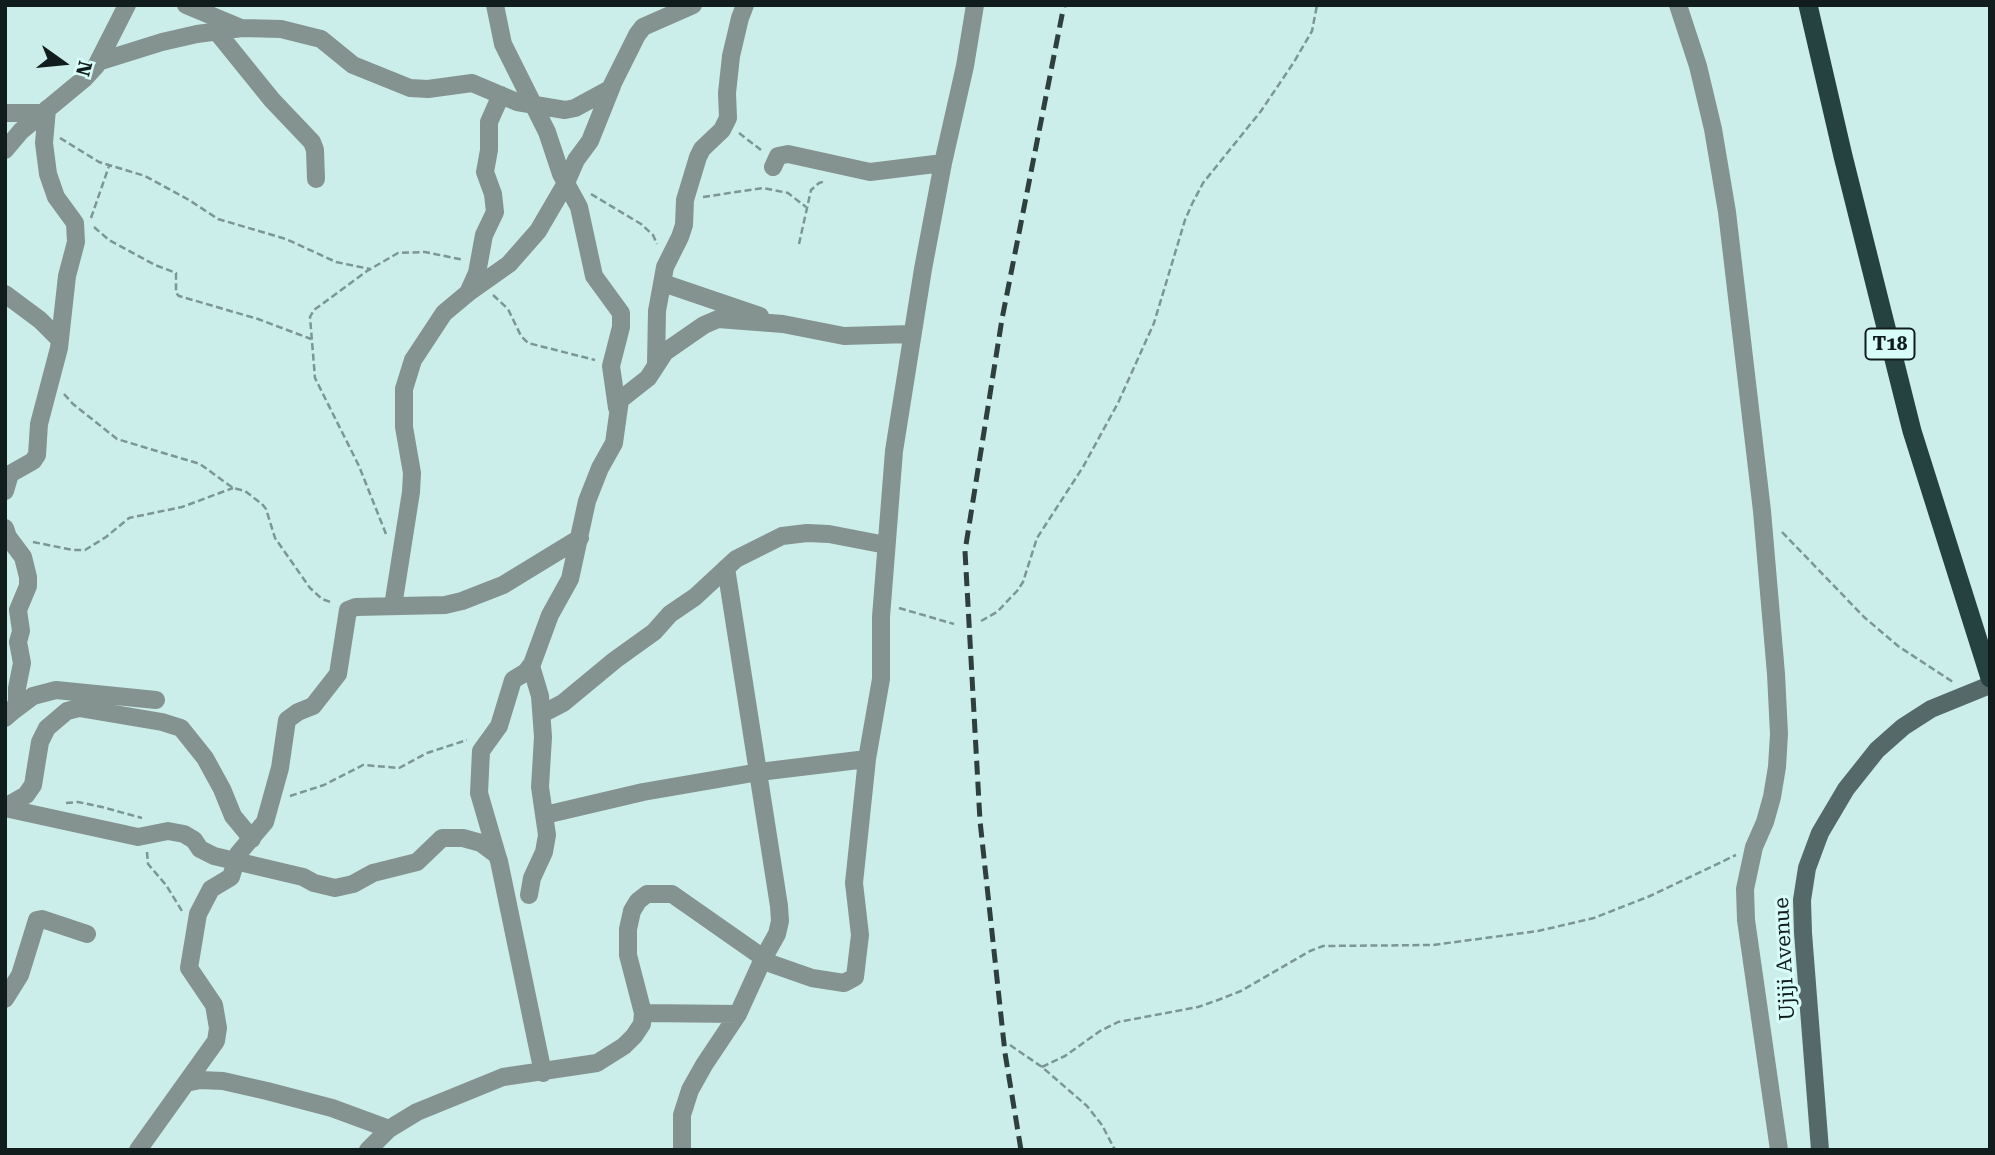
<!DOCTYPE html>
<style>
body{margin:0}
#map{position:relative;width:1995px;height:1155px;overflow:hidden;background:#cbeeea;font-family:"Roboto Serif",serif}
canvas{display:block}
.frame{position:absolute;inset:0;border:7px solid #101d1c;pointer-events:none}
.north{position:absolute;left:28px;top:28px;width:70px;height:70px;-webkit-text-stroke:5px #d8fcf8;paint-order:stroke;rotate:105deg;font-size:19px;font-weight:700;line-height:28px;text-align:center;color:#101d1c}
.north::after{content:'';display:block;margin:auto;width:24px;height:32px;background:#101d1c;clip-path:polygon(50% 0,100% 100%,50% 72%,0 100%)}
</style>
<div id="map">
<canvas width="1995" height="1155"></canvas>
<div class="frame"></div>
<div class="north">N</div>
</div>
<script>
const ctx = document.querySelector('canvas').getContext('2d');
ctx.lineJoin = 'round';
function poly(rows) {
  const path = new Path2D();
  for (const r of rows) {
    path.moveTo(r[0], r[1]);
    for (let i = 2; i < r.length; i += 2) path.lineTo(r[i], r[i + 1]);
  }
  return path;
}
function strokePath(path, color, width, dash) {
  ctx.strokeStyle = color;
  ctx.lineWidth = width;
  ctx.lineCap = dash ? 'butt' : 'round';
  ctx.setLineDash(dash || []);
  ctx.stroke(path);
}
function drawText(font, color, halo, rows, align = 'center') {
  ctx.font = font + ' "Roboto Serif",serif';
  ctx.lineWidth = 6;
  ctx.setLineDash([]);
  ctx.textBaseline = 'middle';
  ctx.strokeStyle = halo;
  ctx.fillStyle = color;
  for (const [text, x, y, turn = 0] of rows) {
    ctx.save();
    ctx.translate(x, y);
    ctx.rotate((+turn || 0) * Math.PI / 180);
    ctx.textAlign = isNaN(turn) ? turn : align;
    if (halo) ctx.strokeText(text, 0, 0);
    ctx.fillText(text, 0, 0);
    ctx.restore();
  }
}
strokePath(poly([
 [739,133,761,150],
 [60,138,99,162,145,176,189,200,218,219,286,239,336,262,370,269],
 [591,194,641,224,653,235,657,244],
 [703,197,763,188,788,193,806,207],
 [91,218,109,166],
 [94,227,109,240,155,265,176,273,176,293,179,296,258,319,311,339],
 [799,244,811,190,819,183,826,181],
 [493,295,508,309,521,336,528,343,595,360],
 [64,394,73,404,117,439,200,464,233,488,245,491,262,504,266,509,275,538,310,588,322,599,333,603],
 [1782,532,1864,617,1898,646,1953,682],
 [386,534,359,466,315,378,310,317,314,310,367,271,398,253,425,252,464,260],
 [33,542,73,550,85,550,106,537,129,518,182,507,233,488],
 [899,608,954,624],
 [981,621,997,612,1017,591,1023,582,1037,538,1083,467,1118,403,1154,323,1185,220,1192,204,1203,183,1261,111,1294,62,1312,31,1317,5],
 [290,796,324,785,363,765,399,768,427,753,467,740],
 [66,803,78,802,102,807,142,818],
 [147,852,148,864,166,885,182,911],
 [1010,1045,1042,1067,1087,1106,1102,1125,1115,1150],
 [1042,1067,1065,1056,1100,1031,1118,1022,1198,1007,1218,1000,1241,991,1310,951,1323,946,1433,945,1538,931,1594,918,1650,896,1736,855]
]), '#7c9693', 2.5, [7, 3.5]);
strokePath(poly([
 [186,5,241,28],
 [495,5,503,44,547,132,561,174,579,207,594,276,621,313,621,327,611,366,617,408],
 [1678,5,1698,66,1713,129,1727,212,1762,511,1776,674,1779,734,1777,767,1772,797,1765,822,1754,847,1745,889,1746,920,1779,1150],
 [217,32,272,100,312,142,315,150,316,179],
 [98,62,162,42,197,34,242,28,281,29,321,39,353,65,410,88,428,89,472,83,517,102,565,110,575,108,610,89,637,35,643,27,693,5],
 [5,113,42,113],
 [5,150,21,131,85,78,96,66,127,5],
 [773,167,778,156,788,154,870,172,943,163],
 [663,283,760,316],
 [468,293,477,273,484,235,495,212,493,194,485,172,489,150,489,122,501,95],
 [5,294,40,320,60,340],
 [656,364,657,311,665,267,680,237,684,225,685,200,698,157,702,149,722,130,728,118,727,93,731,56,740,18,745,5],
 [5,491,10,474,33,461,37,455,39,424,59,348,67,276,76,242,75,223,56,197,48,174,44,143,47,109],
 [5,528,8,537,23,557,28,577,28,586,18,610,21,631,18,642,22,663,17,688,17,702,13,711,5,718],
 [393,606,411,492,412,473,404,427,404,389,413,360,444,313,468,293,509,264,538,231,566,183,576,160,590,141,612,86],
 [13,711,33,696,56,690,156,700],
 [542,714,563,703,615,660,654,632,670,614,695,597,736,559,782,536,807,533,829,534,886,545],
 [5,807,26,795,33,785,40,742,47,728,67,711,79,708,162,722,181,728,205,758,222,789,233,816,252,839],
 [5,808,138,837,168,831,184,834,194,840,200,849,214,856,303,877,314,883,335,888,353,884,373,873,417,862,442,838,463,838,481,843,497,855,499,861,543,1073],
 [545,815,643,792,759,772,867,759],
 [497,855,479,793,481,751,499,726,513,680,526,672,532,664,550,615,570,579,587,501,600,468,614,443,620,400,648,378,665,352,704,325,718,319,783,324,844,336,911,334],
 [529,895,532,878,544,852,547,835,540,787,543,737,540,696,531,666],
 [5,999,20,975,37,920,42,919,87,934],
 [643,1013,628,955,628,929,632,911,638,901,647,894,672,894,772,964,812,978,844,983,855,977,860,935,854,883,867,759,881,679,881,617,894,451,923,269,943,163,965,66,975,5],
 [186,1083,200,1080,223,1081,267,1091,332,1108,389,1129],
 [138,1150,216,1041,218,1028,214,1005,189,968,198,914,211,889,231,877,238,854,265,822,280,768,287,720,298,712,313,706,338,674,348,610,356,607,445,605,462,601,503,585,580,538],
 [368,1150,389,1129,417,1112,503,1077,597,1063,624,1046,634,1036,642,1024,643,1013,738,1014],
 [682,1150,682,1115,690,1090,704,1065,738,1014,763,959,777,934,780,921,779,906,726,568]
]), '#849290', 18);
strokePath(poly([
 [1820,1150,1803,933,1802,900,1807,868,1820,833,1846,789,1877,750,1903,727,1931,709,1990,685]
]), '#556a68', 18);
strokePath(poly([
 [1808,5,1843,156,1912,431,1990,678]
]), '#264240', 19);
strokePath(poly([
 [1021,1150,1005,1053,980,821,965,551,1002,319,1064,5]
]), '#2e3f3d', 5, [14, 7]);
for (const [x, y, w] of [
 [1890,344,49]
]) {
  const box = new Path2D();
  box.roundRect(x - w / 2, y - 15.5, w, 31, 5);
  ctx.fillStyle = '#d8fcf8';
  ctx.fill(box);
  strokePath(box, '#101d1c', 2);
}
drawText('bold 19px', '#101d1c', null, [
 ["T18",1890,344]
]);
drawText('21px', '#101d1c', '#d8fcf8', [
 ["Ujiji Avenue",1785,959,-93]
]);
</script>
